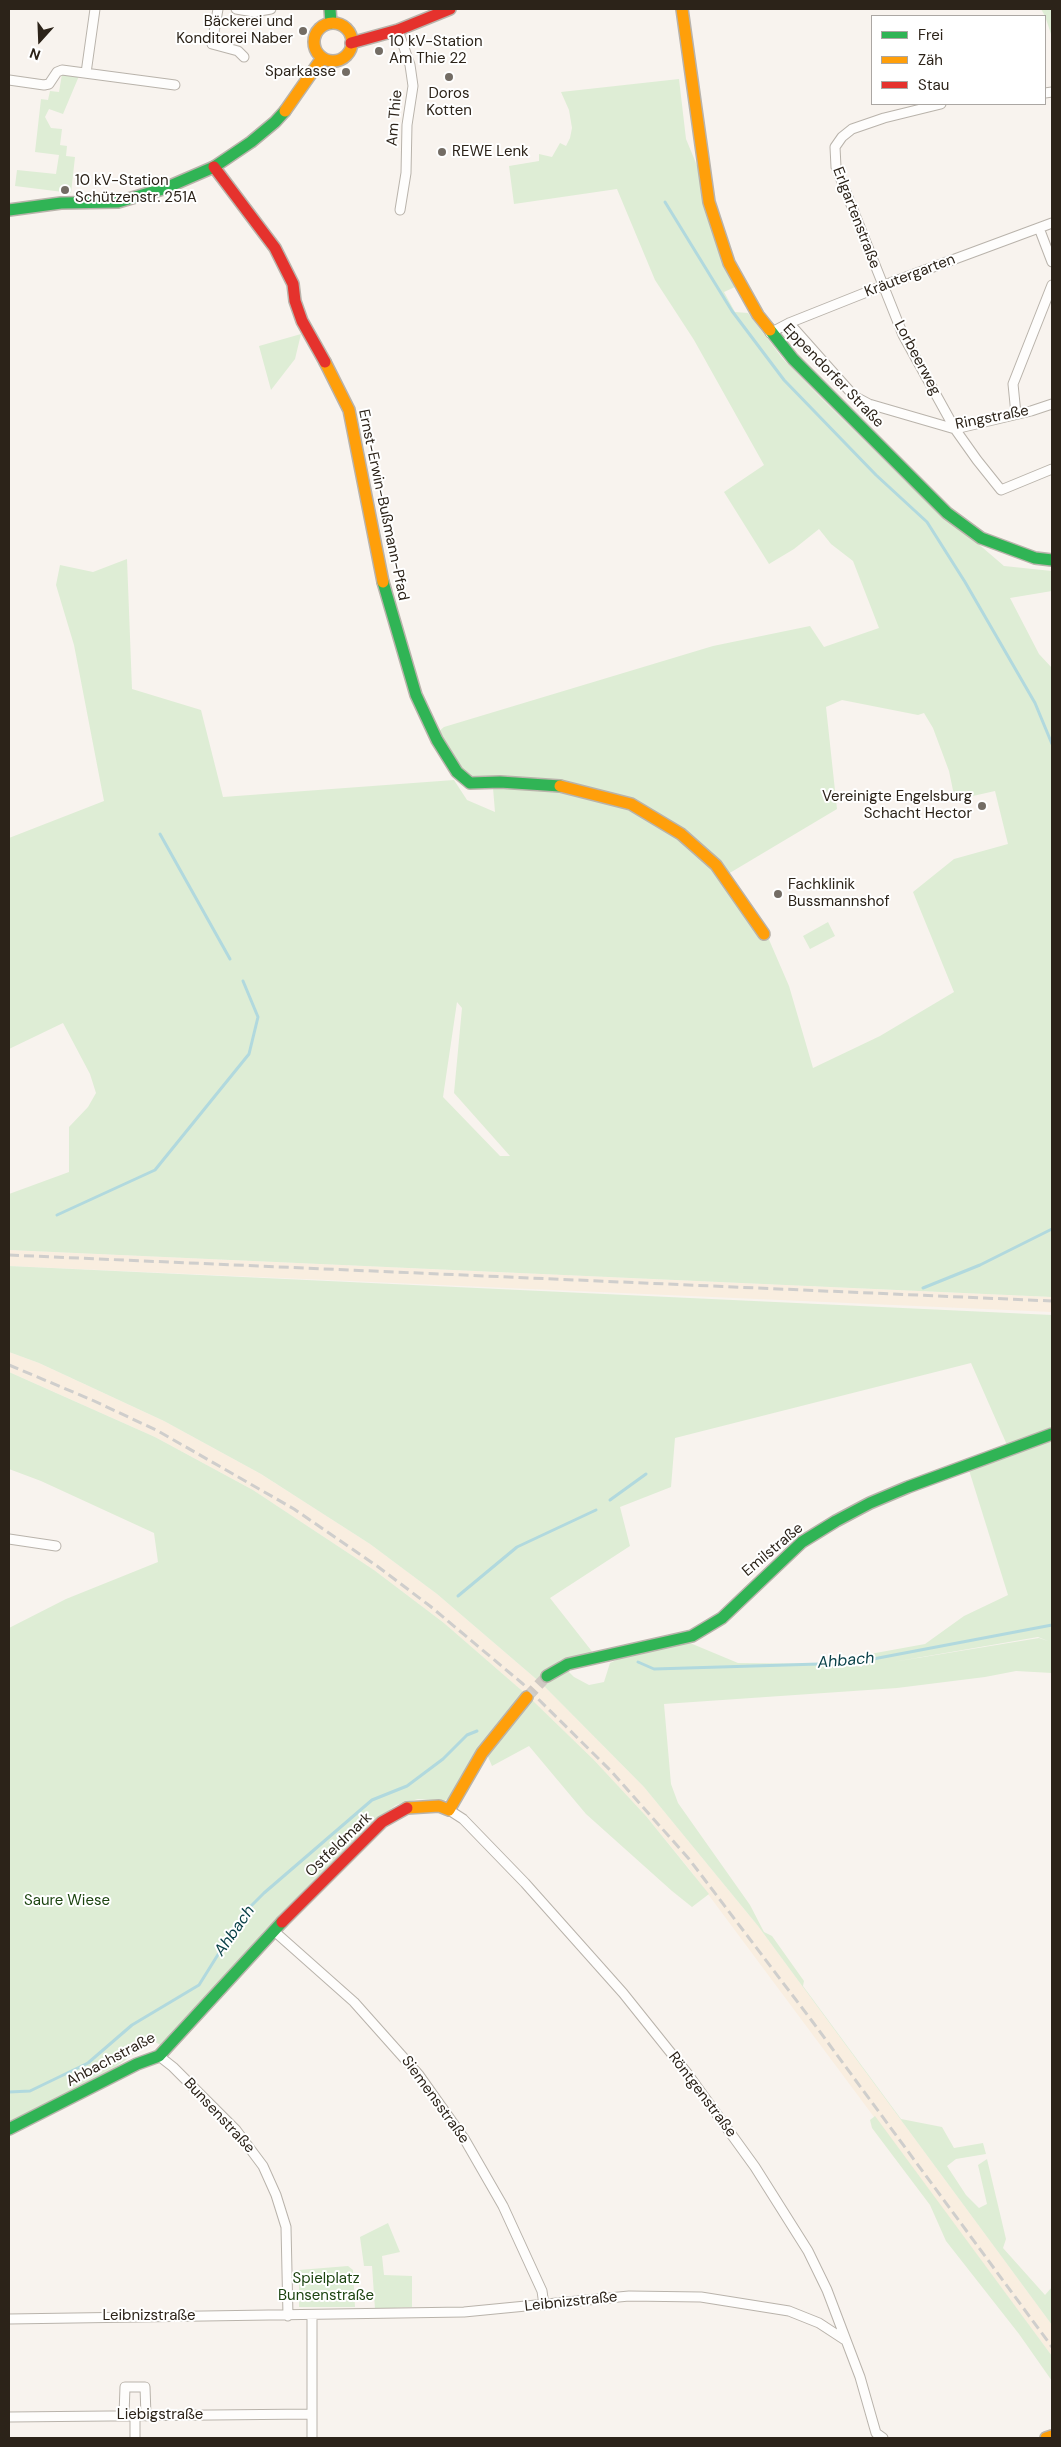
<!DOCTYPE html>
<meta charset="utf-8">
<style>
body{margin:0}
#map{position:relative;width:1061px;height:2447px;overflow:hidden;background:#f8f3ee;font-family:"DM Sans",sans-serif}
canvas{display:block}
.frame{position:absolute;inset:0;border:10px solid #2c2319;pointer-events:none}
.legend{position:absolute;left:871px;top:15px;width:175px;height:90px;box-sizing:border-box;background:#fff;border:1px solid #aba7a3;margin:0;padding:6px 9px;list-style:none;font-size:15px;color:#2c2319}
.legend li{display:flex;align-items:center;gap:10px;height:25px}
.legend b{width:25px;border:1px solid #aba7a3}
.north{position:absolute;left:15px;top:15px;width:50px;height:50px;-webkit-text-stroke:4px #fff;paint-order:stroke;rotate:200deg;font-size:14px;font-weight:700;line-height:20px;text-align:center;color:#2c2319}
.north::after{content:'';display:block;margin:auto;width:18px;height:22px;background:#2c2319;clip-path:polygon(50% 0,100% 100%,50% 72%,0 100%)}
</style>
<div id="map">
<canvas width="1061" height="2447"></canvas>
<div class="frame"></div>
<ul class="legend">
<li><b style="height:6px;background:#30b455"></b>Frei</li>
<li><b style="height:6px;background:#ff9f0a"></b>Zäh</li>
<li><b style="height:6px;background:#e5322d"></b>Stau</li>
</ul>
<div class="north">N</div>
</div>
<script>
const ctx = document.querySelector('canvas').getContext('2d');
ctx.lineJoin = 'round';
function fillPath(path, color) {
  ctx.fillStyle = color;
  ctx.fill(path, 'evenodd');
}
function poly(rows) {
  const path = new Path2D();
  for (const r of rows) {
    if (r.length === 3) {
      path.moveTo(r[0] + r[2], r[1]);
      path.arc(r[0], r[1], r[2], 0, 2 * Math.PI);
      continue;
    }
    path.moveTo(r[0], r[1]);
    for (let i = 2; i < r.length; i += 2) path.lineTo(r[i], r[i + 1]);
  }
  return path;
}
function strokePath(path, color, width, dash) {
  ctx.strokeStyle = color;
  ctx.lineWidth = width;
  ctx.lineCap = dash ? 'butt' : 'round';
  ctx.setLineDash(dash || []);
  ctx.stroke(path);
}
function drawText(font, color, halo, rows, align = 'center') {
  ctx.font = font + ' "DM Sans",sans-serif';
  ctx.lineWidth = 4;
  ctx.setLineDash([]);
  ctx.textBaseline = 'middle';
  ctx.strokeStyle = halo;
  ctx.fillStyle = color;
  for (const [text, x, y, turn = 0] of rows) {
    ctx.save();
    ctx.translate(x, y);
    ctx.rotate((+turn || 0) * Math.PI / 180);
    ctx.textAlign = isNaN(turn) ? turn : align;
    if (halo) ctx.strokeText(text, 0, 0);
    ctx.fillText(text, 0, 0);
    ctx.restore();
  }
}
fillPath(poly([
 [9,1250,1052,1297,1052,1312,9,1266],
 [9,1352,39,1363,164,1421,261,1474,370,1544,437,1594,542,1684,644,1787,758,1926,1052,2325,1052,2356,690,1870,646,1816,594,1760,527,1695,444,1623,374,1570,253,1490,155,1437,9,1372]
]), '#f9eee0');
fillPath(poly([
 [1041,9,1052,9,1052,37,1045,16],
 [62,74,79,76,63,114,49,109,45,117,51,128,62,129,60,145,67,146,66,156,75,157,71,193,15,186,17,170,56,174,59,155,35,152,41,99,48,100,50,91,59,92],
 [679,79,686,139,698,168,713,234,735,287,724,292,735,312,748,313,783,359,822,399,905,481,1004,566,1052,571,1052,591,1010,598,1039,654,1052,668,1052,1297,9,1250,9,1194,69,1172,69,1127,88,1107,96,1093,90,1074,63,1023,9,1049,9,838,104,801,74,645,56,585,60,565,93,572,127,559,132,689,201,710,223,797,454,780,467,800,495,812,493,788,558,789,594,796,656,822,699,852,701,846,669,820,634,802,570,784,472,779,458,767,438,732,444,727,713,646,810,626,824,647,879,628,853,561,831,544,819,529,794,549,769,564,724,492,764,465,694,340,655,280,617,189,514,204,509,166,539,161,539,154,552,157,560,143,566,146,570,138,572,128,569,110,561,92],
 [842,700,918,715,924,713,933,728,949,771,955,800,995,791,1008,844,954,859,913,892,954,992,880,1036,813,1068,789,986,767,935,728,874,837,809,826,707],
 [457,1002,462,1008,454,1093,510,1156,500,1156,443,1097],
 [301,334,295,359,271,390,259,346],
 [828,922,835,936,810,949,803,936],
 [9,1266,1052,1315,1052,1427,1007,1445,971,1363,675,1438,671,1487,620,1507,630,1546,550,1598,594,1654,560,1660,542,1684,437,1594,370,1544,261,1474,164,1421,39,1363,9,1352],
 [9,1372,155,1437,253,1490,374,1570,444,1623,527,1695,594,1760,646,1816,709,1894,692,1907,672,1891,586,1814,529,1746,492,1766,483,1745,449,1798,444,1801,418,1799,396,1805,369,1825,266,1929,162,2046,152,2040,108,2073,9,2122,9,1628,66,1599,158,1562,154,1533,41,1481,9,1469],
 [1052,1437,1052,1673,1016,1671,985,1677,897,1688,664,1704,671,1784,678,1803,750,1905,764,1932,772,1936,804,1981,803,1986,901,2119,942,2127,954,2148,983,2143,986,2154,956,2159,947,2166,966,2195,979,2208,987,2204,978,2165,987,2159,1006,2239,1003,2248,1045,2295,1052,2287,1052,2325,758,1926,644,1787,544,1686,567,1670,574,1677,589,1685,604,1682,610,1663,625,1656,690,1643,738,1663,844,1664,862,1667,859,1656,925,1644,964,1616,1008,1595,968,1467],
 [1038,1637,1048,1641,1039,1638,893,1662],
 [875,2116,1052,2356,1052,2381,1019,2334,946,2241,930,2205,872,2128,870,2120],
 [388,2223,400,2252,382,2256,384,2275,412,2276,412,2307,375,2309,372,2266,364,2266,360,2237],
 [348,2266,353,2270,355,2307,299,2307,299,2270]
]), '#deedd5');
strokePath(poly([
 [665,202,732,311,784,380,876,475,927,522,965,582,1035,703,1052,744],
 [160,834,230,959],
 [57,1215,155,1170,249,1054,258,1017,243,981],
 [923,1288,980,1265,1052,1229],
 [610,1500,646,1474],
 [458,1596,517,1547,596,1510],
 [638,1662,654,1669,852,1663,1052,1625],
 [9,2092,30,2091,88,2063,132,2025,199,1985,244,1913,264,1893,372,1800,407,1786,443,1759,467,1735,477,1731]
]), '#b1d9de', 3);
strokePath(poly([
 [527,1697,547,1676]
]), '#cfc9c3', 11, [11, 5.5]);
const street = poly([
 [218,9,212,44,238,51,244,57],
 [236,9,254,12,271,9],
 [398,30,410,65,413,86,407,125,406,173,400,210],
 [86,73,95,9],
 [9,80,44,85,49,84,57,72,62,70,175,85],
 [1045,93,1052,92],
 [941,104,884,118,852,129,842,137,835,147,836,167,903,335,955,429,977,460,1001,490,1052,469],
 [1039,228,1052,262],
 [789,323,854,396,869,404,955,429,1031,411,1052,404],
 [770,333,789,323,882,286,1052,223],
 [1016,414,1013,384,1052,285],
 [9,1539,56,1546],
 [449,1810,463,1819,525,1883,623,1993,687,2073,755,2167,808,2251,827,2290,860,2377,876,2433,883,2438],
 [274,1931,354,2002,419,2075,465,2140,503,2206,542,2291,544,2305],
 [159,2056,173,2067,236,2130,263,2166,276,2195,286,2227,288,2316],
 [312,2315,312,2438],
 [9,2319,464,2312,629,2296,701,2297,789,2311,819,2323,845,2340],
 [124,2415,125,2387,145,2387,146,2416],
 [135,2415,135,2438],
 [9,2417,312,2414]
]);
const fast = poly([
 [330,9,331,23],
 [9,210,61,203,118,202,163,189,214,167,251,142,275,122,285,111],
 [770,330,793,359,947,513,981,538,1035,558,1052,560],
 [383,582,416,695,437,740,457,772,470,783,500,782,560,786],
 [547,1676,568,1664,692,1636,722,1618,802,1542,836,1521,870,1503,908,1487,1052,1434],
 [9,2129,137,2064,159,2056,282,1922]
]);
const slow = poly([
 [682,9,709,202,729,263,758,315,770,330],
 [333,42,19],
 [285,111,322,58],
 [325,362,349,410,383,582],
 [560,786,631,804,681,834,716,865,764,934],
 [407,1808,439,1806,449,1810,482,1753,527,1697],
 [1046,2438,1052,2436]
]);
const jam = poly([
 [351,43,398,30,450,9],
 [214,167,275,248,293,284,295,301,302,321,325,362],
 [282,1922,382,1822,407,1808]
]);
strokePath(street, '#b9b3ab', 11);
strokePath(fast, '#b9b3ab', 14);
strokePath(slow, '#b9b3ab', 14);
strokePath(jam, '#b9b3ab', 14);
strokePath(street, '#fefdfc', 9);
strokePath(fast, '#30b455', 11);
strokePath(slow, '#ff9f0a', 11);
strokePath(jam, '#e5322d', 11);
strokePath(poly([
 [9,1255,1052,1301],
 [9,1365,92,1400,158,1431,294,1509,377,1566,430,1606,523,1684,611,1771,689,1859,812,2021,1052,2347]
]), '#cfcecc', 3, [10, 5]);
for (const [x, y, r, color] of [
 [303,31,5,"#736c64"],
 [379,51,5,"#736c64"],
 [346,72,5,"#736c64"],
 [449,77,5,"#736c64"],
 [442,152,5,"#736c64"],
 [65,190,5,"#736c64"],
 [982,806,5,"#736c64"],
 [778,894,5,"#736c64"]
]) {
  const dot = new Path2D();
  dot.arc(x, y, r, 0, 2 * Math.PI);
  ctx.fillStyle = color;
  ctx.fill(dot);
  strokePath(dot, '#fff', 2);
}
drawText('15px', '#2c2319', '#fff', [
 ["Bäckerei und",293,22,"right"],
 ["Konditorei Naber",293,39,"right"],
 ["10 kV-Station",389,42],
 ["Am Thie 22",389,59],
 ["Sparkasse",336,72,"right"],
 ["Doros",449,94,"center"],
 ["Kotten",449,111,"center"],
 ["REWE Lenk",452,152],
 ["10 kV-Station",75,181],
 ["Schützenstr. 251A",75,198],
 ["Vereinigte Engelsburg",972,797,"right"],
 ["Schacht Hector",972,814,"right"],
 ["Fachklinik",788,885],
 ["Bussmannshof",788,902]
], 'left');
drawText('15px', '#2c2319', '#fff', [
 ["Am Thie",395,118,-85],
 ["Erlgartenstraße",856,218,69],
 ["Kräutergarten",910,276,-21],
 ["Lorbeerweg",917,358,62],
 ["Eppendorfer Straße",833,376,46],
 ["Ringstraße",992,418,-11],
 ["Ernst-Erwin-Bußmann-Pfad",383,505,78],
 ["Emilstraße",773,1550,-40],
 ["Ostfeldmark",339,1845,-44],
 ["Ahbachstraße",111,2060,-28],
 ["Röntgenstraße",702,2095,53],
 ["Siemensstraße",435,2100,54],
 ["Bunsenstraße",219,2116,47],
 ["Leibnizstraße",571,2302,-6],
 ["Leibnizstraße",149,2316],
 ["Liebigstraße",160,2415]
]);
drawText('15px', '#1c4410', '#fff', [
 ["Saure Wiese",67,1901],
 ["Spielplatz",326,2279],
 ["Bunsenstraße",326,2296]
]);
drawText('italic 16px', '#0b4249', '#fff', [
 ["Ahbach",846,1661,-5],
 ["Ahbach",235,1931,-55]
]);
</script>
